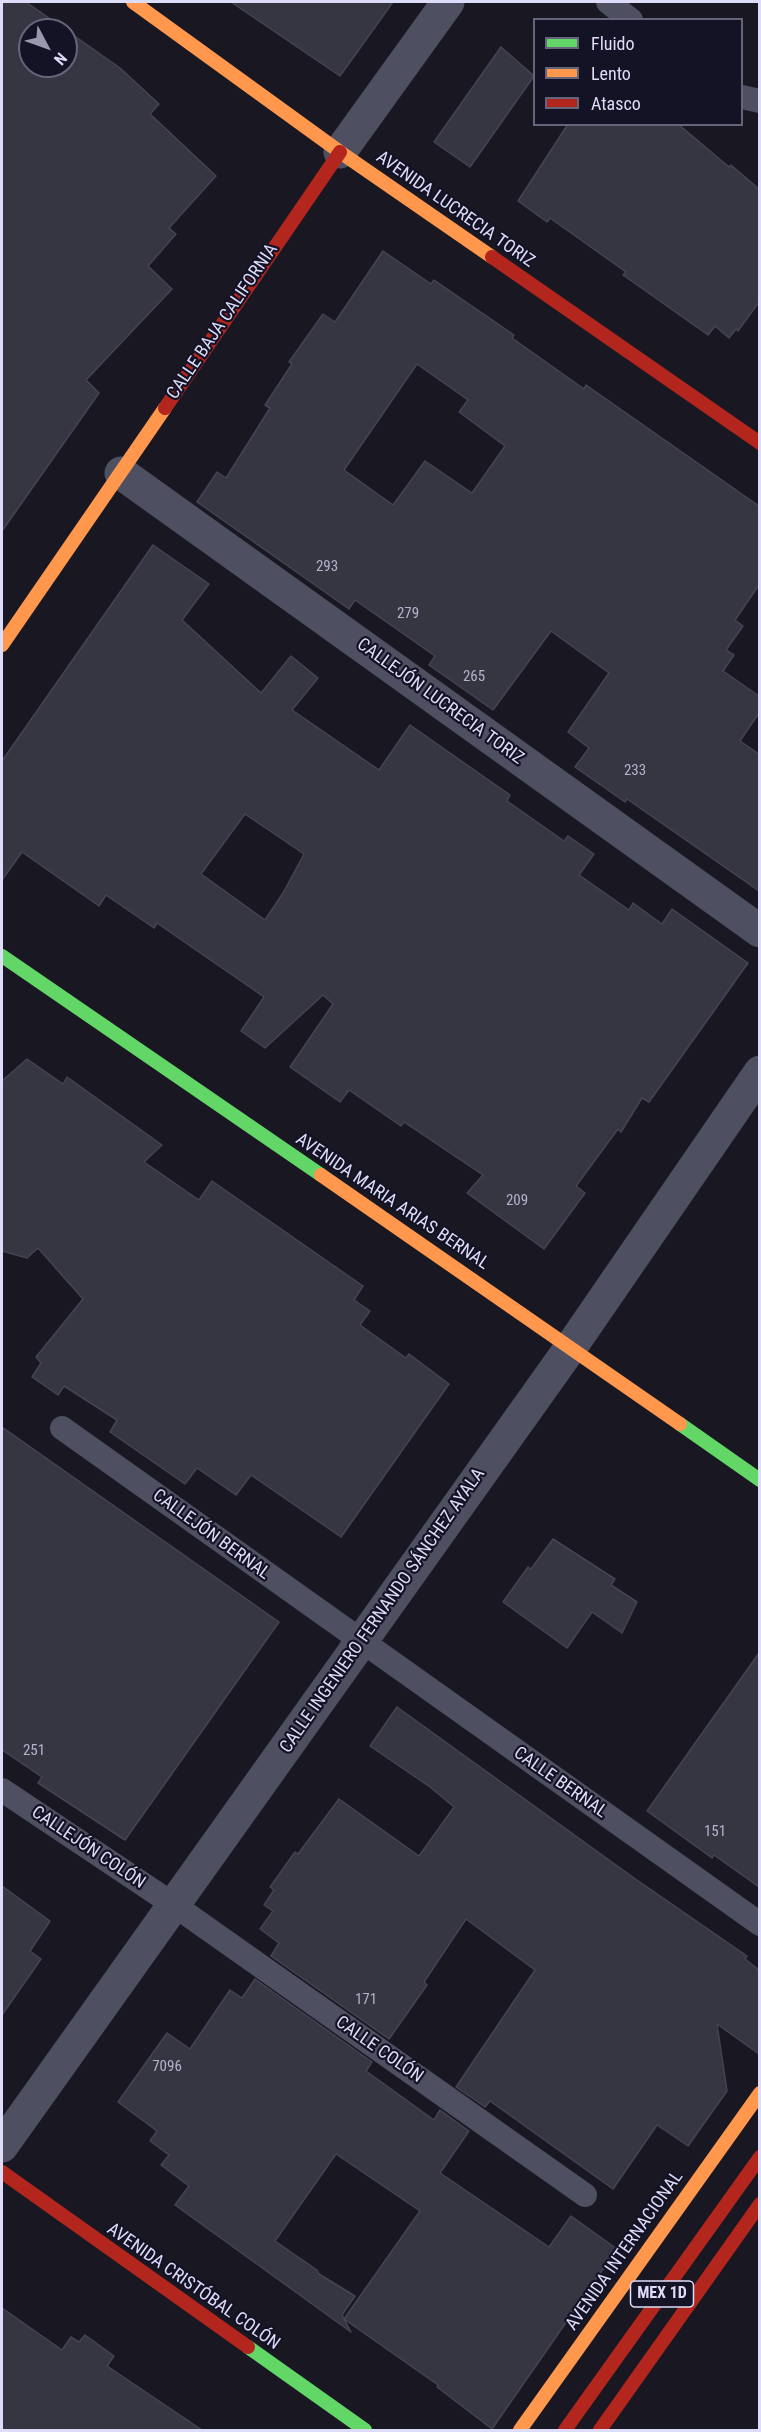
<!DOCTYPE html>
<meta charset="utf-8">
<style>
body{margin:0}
#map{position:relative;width:761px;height:2432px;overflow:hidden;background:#181722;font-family:"Roboto Condensed",sans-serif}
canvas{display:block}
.frame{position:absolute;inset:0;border:3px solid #ddddfa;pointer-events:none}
.legend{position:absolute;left:533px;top:18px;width:210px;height:108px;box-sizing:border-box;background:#141326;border:2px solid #64647b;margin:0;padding:8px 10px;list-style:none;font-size:18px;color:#ddddfa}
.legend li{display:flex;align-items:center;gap:12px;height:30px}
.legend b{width:30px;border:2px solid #64647b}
.north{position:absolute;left:18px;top:18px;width:60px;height:60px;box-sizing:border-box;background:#141326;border:2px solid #64647b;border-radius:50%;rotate:131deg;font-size:16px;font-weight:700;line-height:24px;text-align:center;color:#ddddfa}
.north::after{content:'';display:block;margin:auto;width:21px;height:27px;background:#9898ae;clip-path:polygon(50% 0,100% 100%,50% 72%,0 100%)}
</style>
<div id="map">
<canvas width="761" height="2432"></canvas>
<div class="frame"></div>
<ul class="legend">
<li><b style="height:8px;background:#63d668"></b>Fluido</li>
<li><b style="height:8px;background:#ff974d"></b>Lento</li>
<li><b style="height:8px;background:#b3261e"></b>Atasco</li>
</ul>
<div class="north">N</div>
</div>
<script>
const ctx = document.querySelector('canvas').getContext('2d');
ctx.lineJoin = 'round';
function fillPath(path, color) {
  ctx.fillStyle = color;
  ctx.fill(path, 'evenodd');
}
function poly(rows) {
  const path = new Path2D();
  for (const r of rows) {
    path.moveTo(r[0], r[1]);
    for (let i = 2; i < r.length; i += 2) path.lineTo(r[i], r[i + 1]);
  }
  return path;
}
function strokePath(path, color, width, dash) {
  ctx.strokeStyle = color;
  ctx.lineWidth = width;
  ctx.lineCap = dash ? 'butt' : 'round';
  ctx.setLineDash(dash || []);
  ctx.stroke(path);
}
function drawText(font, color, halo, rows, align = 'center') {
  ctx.font = font + ' "Roboto Condensed",sans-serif';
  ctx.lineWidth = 4.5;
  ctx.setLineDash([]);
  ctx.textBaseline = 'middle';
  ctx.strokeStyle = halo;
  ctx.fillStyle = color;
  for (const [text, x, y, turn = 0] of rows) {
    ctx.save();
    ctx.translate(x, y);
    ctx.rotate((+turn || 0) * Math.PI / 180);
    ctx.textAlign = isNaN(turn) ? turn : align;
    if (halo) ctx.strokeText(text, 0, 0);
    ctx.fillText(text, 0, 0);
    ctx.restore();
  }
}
const building = poly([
 [2,2,26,2,66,30,30,30,30,66,66,66,66,30,120,68,159,104,150,114,216,176,169,228,176,234,148,266,172,289,86,380,99,393,2,531,2,2],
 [231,2,393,2,340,76,231,2],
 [501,47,534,76,470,167,434,142,501,47],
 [568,124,678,124,729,167,731,165,759,189,759,302,738,331,736,329,729,338,715,326,708,335,623,275,626,272,550,218,547,222,518,201,568,124],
 [383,251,431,284,434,280,514,335,512,338,584,389,586,385,759,506,759,585,735,620,743,626,726,650,734,655,723,671,759,696,759,713,740,741,759,754,759,891,627,799,625,802,575,767,589,748,568,732,609,673,551,631,493,710,429,665,435,656,355,600,349,609,197,502,217,472,226,478,270,408,265,405,292,364,289,362,323,314,335,322,383,251],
 [417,364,468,400,459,412,505,446,472,493,425,461,393,505,344,470,417,364],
 [153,545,209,584,182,620,261,693,291,656,318,678,292,710,379,770,410,725,510,795,507,801,564,841,568,836,594,854,579,875,629,910,633,903,662,924,672,909,748,963,649,1102,642,1098,621,1132,618,1129,576,1186,585,1193,544,1249,467,1193,483,1175,404,1122,401,1126,349,1090,340,1102,290,1067,333,1004,323,995,265,1048,241,1031,264,997,157,923,154,928,106,895,99,906,22,852,2,880,2,761,153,545],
 [245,814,304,854,283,893,265,920,201,874,245,814],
 [27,1059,63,1084,67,1077,162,1145,144,1162,199,1200,212,1181,363,1286,354,1300,370,1311,360,1325,406,1358,409,1354,449,1384,341,1537,251,1475,236,1495,197,1468,185,1484,110,1432,117,1420,64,1386,58,1395,32,1377,41,1363,36,1357,83,1299,38,1248,27,1258,2,1251,2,1081,27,1059],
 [2,1427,279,1622,125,1840,38,1783,42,1777,2,1750,2,1427],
 [553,1539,615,1579,611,1585,637,1602,622,1633,592,1612,567,1648,503,1602,528,1567,531,1569,553,1539],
 [759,1653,759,1887,714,1855,712,1858,647,1811,759,1653],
 [397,1707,634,1878,747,1956,745,1959,759,1970,759,2054,717,2024,727,2091,688,2146,657,2125,613,2189,490,2101,485,2107,456,2087,535,1970,466,1919,424,1982,427,1985,389,2039,271,1956,279,1943,260,1929,273,1911,264,1905,274,1890,270,1887,295,1852,298,1854,339,1799,419,1856,454,1807,430,1787,370,1746,397,1707],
 [2,1886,50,1921,30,1951,41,1959,2,2015,2,1886],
 [255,1979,372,2062,366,2071,434,2120,440,2110,469,2131,440,2173,549,2247,571,2216,617,2249,492,2429,437,2387,438,2385,344,2319,351,2332,175,2205,189,2186,161,2165,169,2155,150,2141,157,2131,118,2102,167,2033,190,2049,230,1990,242,1998,255,1979],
 [336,2154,420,2211,344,2319,342,2315,355,2296,319,2274,317,2270,275,2241,336,2154],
 [2,2308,62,2350,71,2337,79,2342,85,2335,114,2356,107,2366,202,2430,2,2430,2,2308]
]);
fillPath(building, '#363643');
strokePath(building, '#454354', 1.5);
strokePath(poly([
 [608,2,631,20],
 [742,97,760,101],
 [62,1428,760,1924],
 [2,1790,174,1905,585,2195]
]), '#4e4f61', 24);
strokePath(poly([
 [340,152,448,2],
 [121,473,760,931],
 [2,2146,571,1347,760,1072]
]), '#4e4f61', 33);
strokePath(poly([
 [2,956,321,1175],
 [680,1424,760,1480],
 [248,2347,365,2430]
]), '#63d668', 14);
strokePath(poly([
 [133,2,340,152,492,257],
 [2,645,165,408],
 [321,1175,680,1424],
 [520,2430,760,2093]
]), '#ff974d', 14);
strokePath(poly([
 [492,257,760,443],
 [165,408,340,152],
 [2,2172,248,2347],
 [565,2430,760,2157],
 [600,2430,760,2204]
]), '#b3261e', 14);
drawText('15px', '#b3b3cc', null, [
 ["293",327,567],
 ["279",408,614],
 ["265",474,677],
 ["233",635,771],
 ["209",517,1201],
 ["251",34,1751],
 ["151",715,1832],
 ["171",366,2000],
 ["7096",167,2067]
]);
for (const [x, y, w] of [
 [662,2294,63]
]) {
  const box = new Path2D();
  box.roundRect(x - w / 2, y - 13, w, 26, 4.5);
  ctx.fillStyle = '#141326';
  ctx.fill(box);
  strokePath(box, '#ddddfa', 1.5);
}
drawText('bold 16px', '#ddddfa', null, [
 ["MEX 1D",662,2294]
]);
drawText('18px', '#ddddfa', '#141326', [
 ["AVENIDA LUCRECIA TORIZ",455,210,35],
 ["CALLE BAJA CALIFORNIA",223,322,-56],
 ["CALLEJÓN LUCRECIA TORIZ",440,702,36],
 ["AVENIDA MARIA ARIAS BERNAL",392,1202,34],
 ["CALLEJÓN BERNAL",211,1535,36],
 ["CALLE INGENIERO FERNANDO SÁNCHEZ AYALA",383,1611,-55],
 ["CALLE BERNAL",560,1783,35],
 ["CALLEJÓN COLÓN",88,1848,34],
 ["CALLE COLÓN",379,2050,35],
 ["AVENIDA INTERNACIONAL",625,2251,-55],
 ["AVENIDA CRISTÓBAL COLÓN",193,2287,35]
]);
</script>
